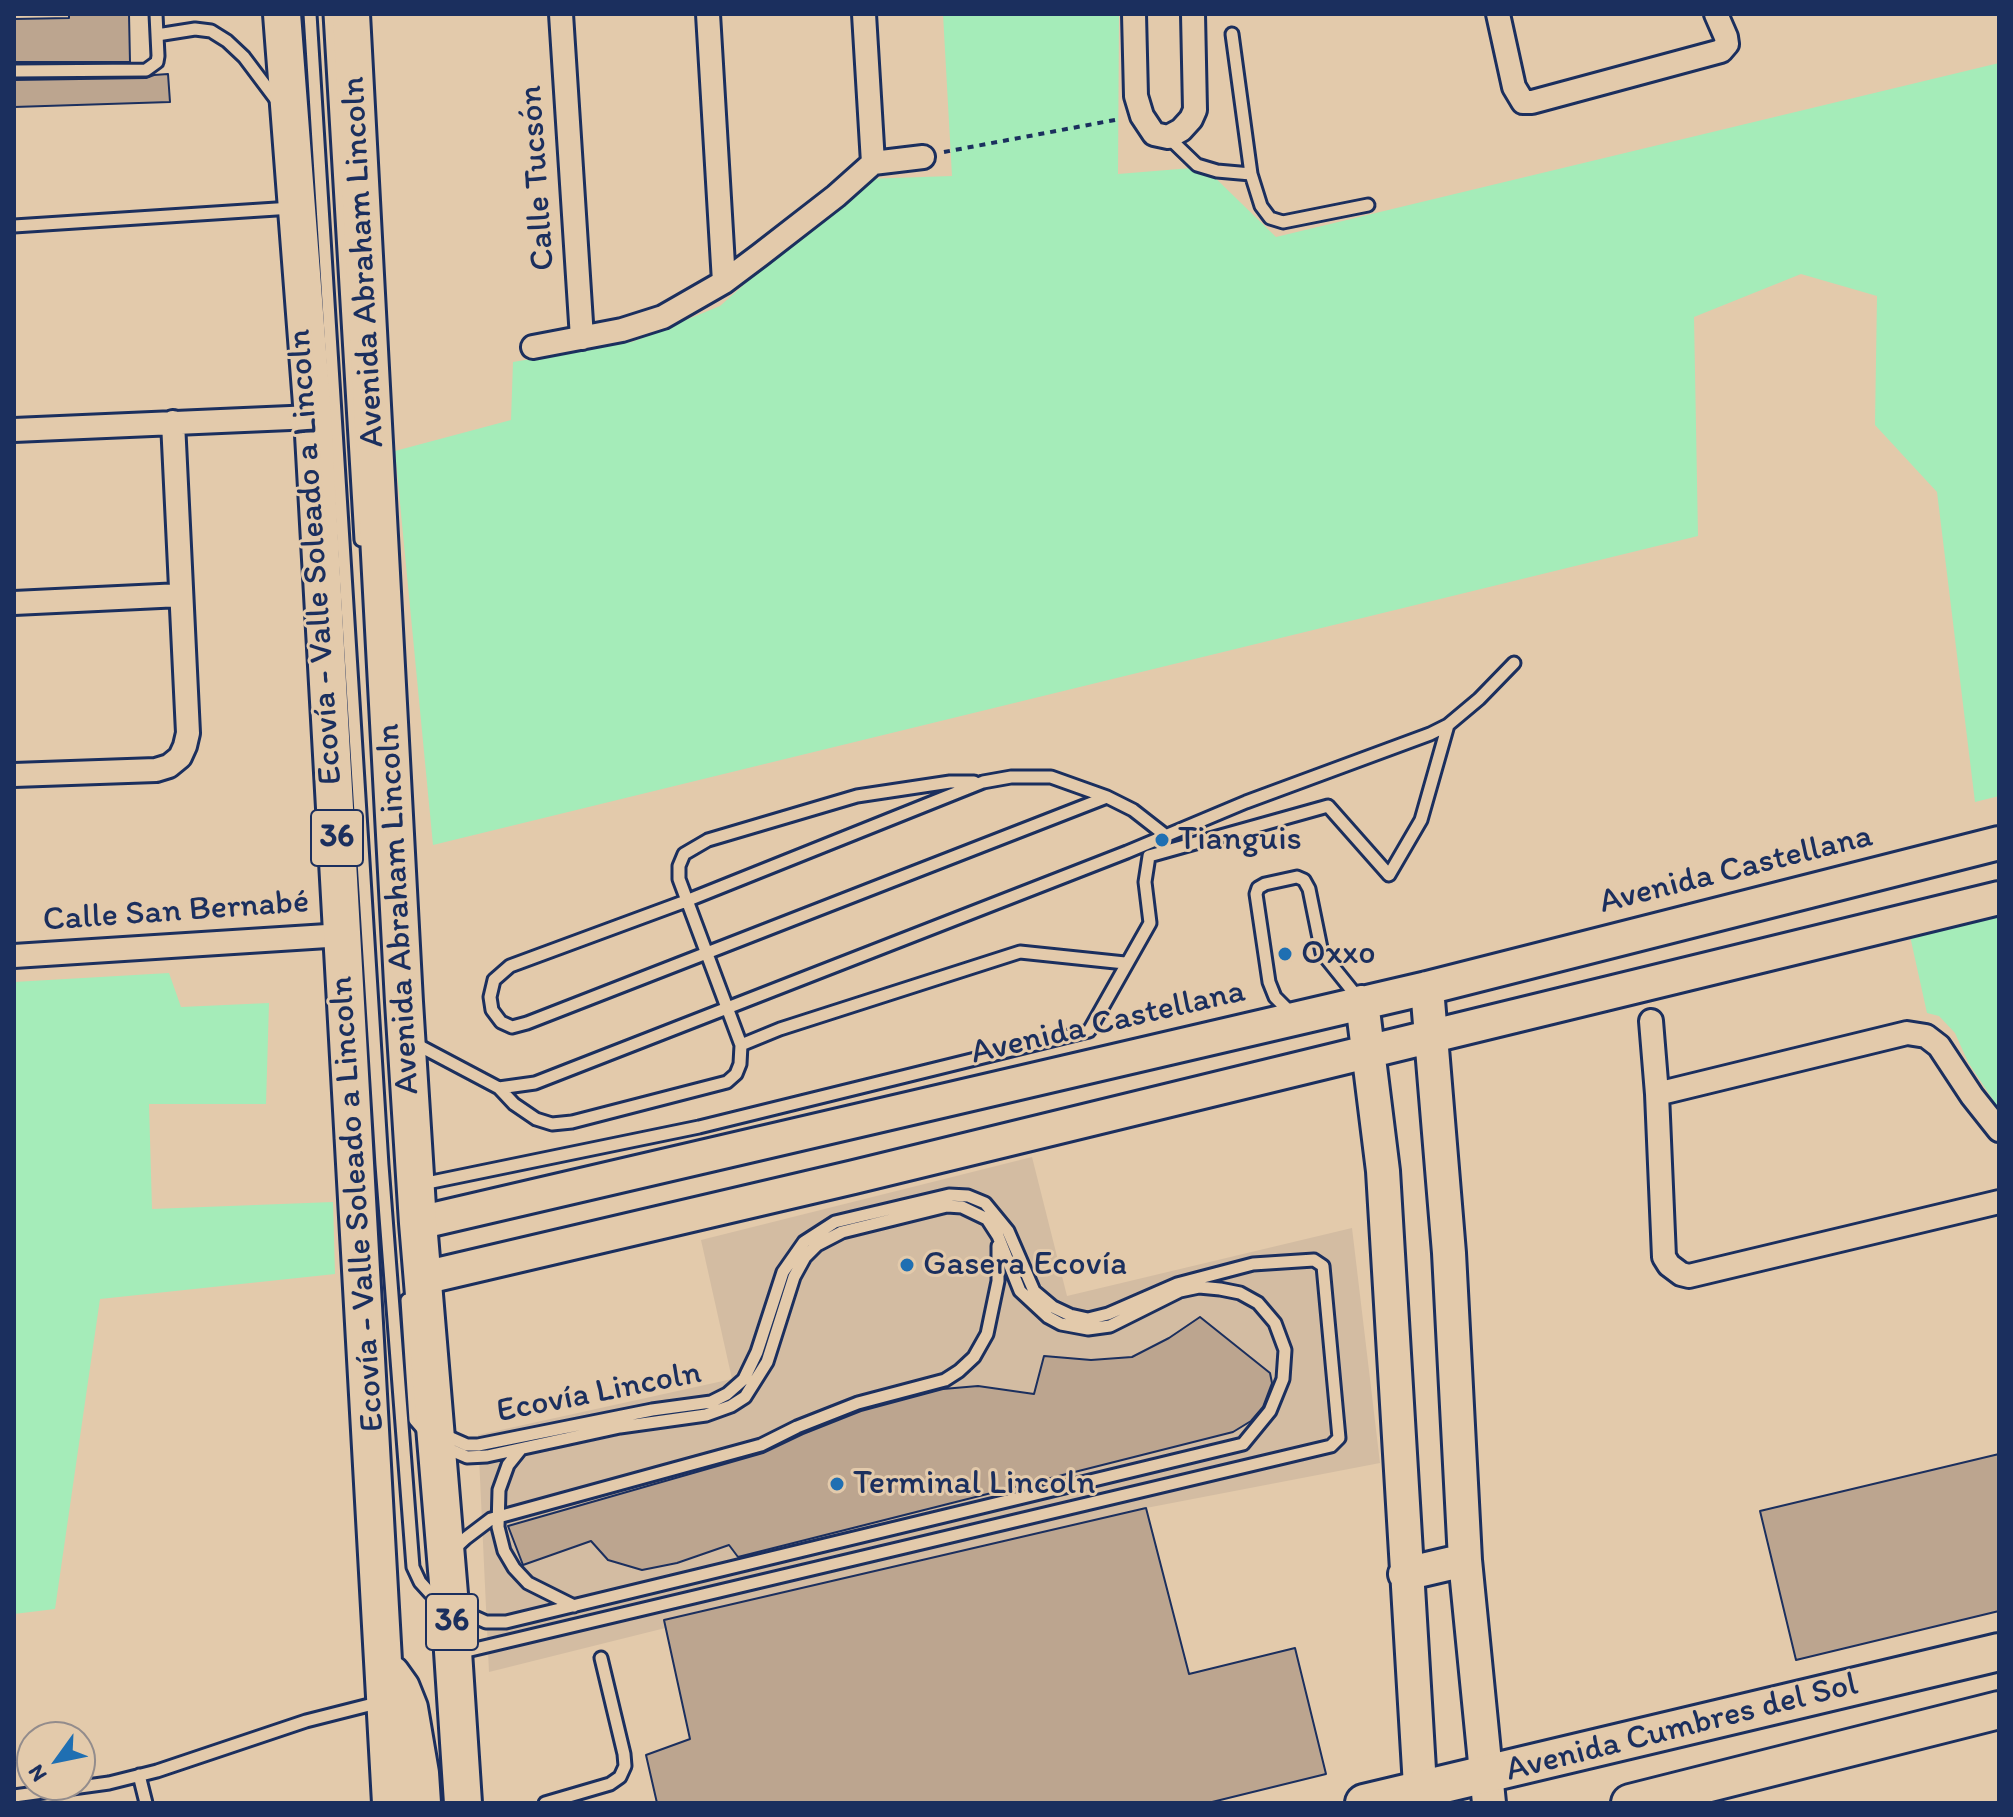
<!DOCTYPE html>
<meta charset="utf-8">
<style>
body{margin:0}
#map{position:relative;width:2013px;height:1817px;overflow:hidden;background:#e3caab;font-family:Itim,sans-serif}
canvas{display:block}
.frame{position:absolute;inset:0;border:16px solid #1b2f5e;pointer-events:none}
.north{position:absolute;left:16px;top:1721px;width:80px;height:80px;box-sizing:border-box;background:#e3caab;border:2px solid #938c8c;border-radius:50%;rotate:237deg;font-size:22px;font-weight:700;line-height:32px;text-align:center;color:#1b2f5e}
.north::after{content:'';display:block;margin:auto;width:28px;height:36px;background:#1f6fb2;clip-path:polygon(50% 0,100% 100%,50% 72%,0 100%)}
</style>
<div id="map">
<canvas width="2013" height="1817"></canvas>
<div class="frame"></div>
<div class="north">N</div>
</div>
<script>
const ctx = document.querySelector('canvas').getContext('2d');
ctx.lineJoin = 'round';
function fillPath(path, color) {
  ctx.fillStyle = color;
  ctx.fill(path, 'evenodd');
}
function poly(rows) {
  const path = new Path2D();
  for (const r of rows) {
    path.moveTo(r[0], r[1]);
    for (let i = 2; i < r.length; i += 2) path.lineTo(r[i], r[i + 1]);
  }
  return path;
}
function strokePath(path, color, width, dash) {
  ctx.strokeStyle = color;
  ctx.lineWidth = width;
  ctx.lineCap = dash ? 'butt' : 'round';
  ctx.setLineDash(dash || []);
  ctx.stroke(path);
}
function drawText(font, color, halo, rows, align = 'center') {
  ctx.font = font + ' Itim,sans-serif';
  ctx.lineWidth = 6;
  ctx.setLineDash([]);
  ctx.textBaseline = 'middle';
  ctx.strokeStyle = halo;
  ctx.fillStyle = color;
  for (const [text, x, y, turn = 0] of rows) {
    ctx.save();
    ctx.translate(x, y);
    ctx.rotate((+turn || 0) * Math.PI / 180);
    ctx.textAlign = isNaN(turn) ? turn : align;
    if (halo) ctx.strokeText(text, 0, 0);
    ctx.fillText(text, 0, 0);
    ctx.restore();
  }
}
fillPath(poly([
 [1032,1157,1067,1296,1352,1228,1380,1463,1146,1508,489,1672,478,1435,732,1379,701,1240]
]), '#d3bca2');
fillPath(poly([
 [943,14,1119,14,1118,174,1204,167,1276,237,1999,63,1999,796,1975,802,1937,492,1875,425,1877,296,1801,274,1694,317,1698,536,433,845,395,451,511,420,513,362,632,342,720,306,863,179,952,176],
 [1999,914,1999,1109,1968,1062,1955,1033,1939,1016,1927,1013,1910,936],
 [169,973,181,1007,269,1003,266,1104,149,1104,152,1209,333,1202,335,1274,100,1299,55,1609,14,1614,14,982]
]), '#a5ecb9');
const building = poly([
 [69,14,129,14,130,62,14,62,14,19,69,18,69,14],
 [168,74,170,102,14,107,14,80,146,78,154,75,168,74],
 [1200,1317,1270,1373,1272,1383,1263,1407,1251,1421,1233,1432,738,1557,729,1545,677,1563,642,1570,608,1560,591,1541,523,1565,508,1526,763,1453,803,1434,861,1411,943,1389,978,1386,1034,1394,1044,1356,1091,1360,1132,1357,1169,1338,1200,1317],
 [1999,1454,1999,1611,1796,1660,1760,1511,1999,1454],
 [1146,1508,1189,1674,1295,1648,1326,1774,1208,1803,657,1803,646,1755,690,1739,664,1620,1146,1508]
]);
fillPath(building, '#bca58f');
strokePath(building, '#1b2f5e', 2);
const lane = poly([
 [310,14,382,1165,413,1567,420,1582,430,1593,442,1601],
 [330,14,361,540],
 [1232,34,1251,174,1261,206,1270,218,1283,222,1368,205],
 [157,35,195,29,211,31,227,41,244,57,277,101],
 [14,71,146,70,157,62,158,56,156,14],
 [1168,137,1197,165,1217,171,1251,174],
 [14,226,292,208],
 [1107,797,527,1023,512,1027,501,1022,492,1010,490,997,494,980,510,966,686,901,983,782,1011,777,1051,777,1107,797,1133,810,1165,835],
 [1292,1014,1275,997,1269,982,1256,894,1258,888,1265,884,1297,877,1304,880,1309,889,1322,953,1359,999],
 [414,1043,499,1088,535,1083,1127,852,1246,802,1430,734,1448,725,1479,699,1514,663],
 [741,1045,780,1029,1020,952,1125,963],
 [499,1088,514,1104,536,1119,552,1124,572,1122,727,1082,736,1074,740,1064,741,1045,679,879,679,866,684,854,708,840,857,796,950,782,974,782],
 [422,1184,699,1127,1089,1031,1150,923,1145,882,1149,856,1328,806,1389,875,1421,820,1448,725],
 [407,1300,415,1420,427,1434],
 [442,1434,467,1445,478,1445,652,1410,711,1402,727,1394,744,1379,757,1352,783,1272,804,1242,835,1222,949,1195,968,1196,985,1203,1008,1231,1034,1291,1053,1307,1070,1315,1088,1319,1108,1314,1177,1284,1253,1264,1314,1260,1323,1266,1339,1438,1331,1446,458,1653],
 [444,1447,467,1457,487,1456,620,1427,706,1415,731,1406,745,1397,767,1362,794,1277,805,1257,817,1245,842,1232,947,1206,962,1207,987,1219,998,1236,1020,1291,1048,1317,1061,1324,1088,1329,1110,1326,1180,1291,1199,1287,1220,1289,1240,1293,1258,1303,1275,1323,1285,1350,1283,1379,1270,1411,1243,1444,506,1622,486,1622,457,1609],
 [520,1450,508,1465,499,1490,498,1527,504,1551,514,1568,528,1583,574,1606],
 [452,1551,466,1538,491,1519,761,1445,797,1427,858,1403,945,1380,959,1371,974,1357,987,1334,998,1281,998,1246],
 [139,1775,146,1803],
 [14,1796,109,1783,157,1771,306,1721,381,1702],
 [545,1803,610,1784,620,1777,625,1766,624,1754,601,1658]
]);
const street = poly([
 [561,14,582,338],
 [708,14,724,282],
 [864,14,873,163],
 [1134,14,1136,96,1142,116,1154,134,1168,137,1181,130,1191,119,1195,110,1193,14],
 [1498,14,1514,87,1523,102,1532,102,1721,51,1727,44,1726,37,1716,14],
 [533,347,622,330,663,317,724,282,760,255,836,196,873,163,923,157],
 [14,430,313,417],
 [14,603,181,595],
 [14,775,156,770,169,766,180,757,185,746,188,733,173,422],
 [14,956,343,935],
 [1651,1021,1657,1094,1664,1257,1669,1265,1681,1274,1689,1276,1999,1202],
 [1657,1094,1907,1033,1926,1036,1939,1046,1972,1096,1999,1130]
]);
const secondary = poly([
 [1427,988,1449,1253,1465,1560,1489,1803],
 [1362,1002,1383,1171,1421,1803],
 [418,1223,1427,988,1999,843],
 [423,1278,854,1177,1999,898],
 [1405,1574,1465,1560]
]);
const primary = poly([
 [282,14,313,417,391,1803],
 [351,14,404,1002,418,1223,450,1606,463,1803],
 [391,1674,401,1688,409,1708,420,1773,422,1803],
 [1364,1803,1999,1652],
 [1630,1803,1999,1710]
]);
strokePath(lane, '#1b2f5e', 17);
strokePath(street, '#1b2f5e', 28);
strokePath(secondary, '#1b2f5e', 38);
strokePath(primary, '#1b2f5e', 42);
strokePath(poly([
 [944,152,1120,119]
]), '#1b2f5e', 4, [6, 6]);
strokePath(lane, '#e3caab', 11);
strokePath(street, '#e3caab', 22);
strokePath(secondary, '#e3caab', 32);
strokePath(primary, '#e3caab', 36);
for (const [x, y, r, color] of [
 [1162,840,8,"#1f6fb2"],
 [1285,954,8,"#1f6fb2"],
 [907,1265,8,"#1f6fb2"],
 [837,1484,8,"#1f6fb2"]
]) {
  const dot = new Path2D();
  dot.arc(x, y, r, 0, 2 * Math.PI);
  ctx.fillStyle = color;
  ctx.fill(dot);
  strokePath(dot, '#e3caab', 3);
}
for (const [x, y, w] of [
 [337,838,52],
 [452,1622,52]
]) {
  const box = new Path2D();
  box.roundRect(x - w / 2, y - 28, w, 56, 6);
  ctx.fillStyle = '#e3caab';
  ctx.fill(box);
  strokePath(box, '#1b2f5e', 2);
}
drawText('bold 32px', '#1b2f5e', null, [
 ["36",337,838],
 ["36",452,1622]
]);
drawText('34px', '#1b2f5e', '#e3caab', [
 ["Calle Tucsón",538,178,-94],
 ["Avenida Abraham Lincoln",364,262,-93],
 ["Ecovía - Valle Soleado a Lincoln",316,557,-94],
 ["Avenida Castellana",1736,870,-14],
 ["Avenida Abraham Lincoln",399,909,-93],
 ["Calle San Bernabé",176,912,-4],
 ["Avenida Castellana",1108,1023,-13],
 ["Ecovía - Valle Soleado a Lincoln",358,1204,-94],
 ["Ecovía Lincoln",599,1393,-11],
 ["Avenida Cumbres del Sol",1682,1728,-14]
]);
drawText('34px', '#1b2f5e', '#e3caab', [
 ["Tianguis",1178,840],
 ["Oxxo",1301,954],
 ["Gasera Ecovía",923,1265],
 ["Terminal Lincoln",853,1484]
], 'left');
</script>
